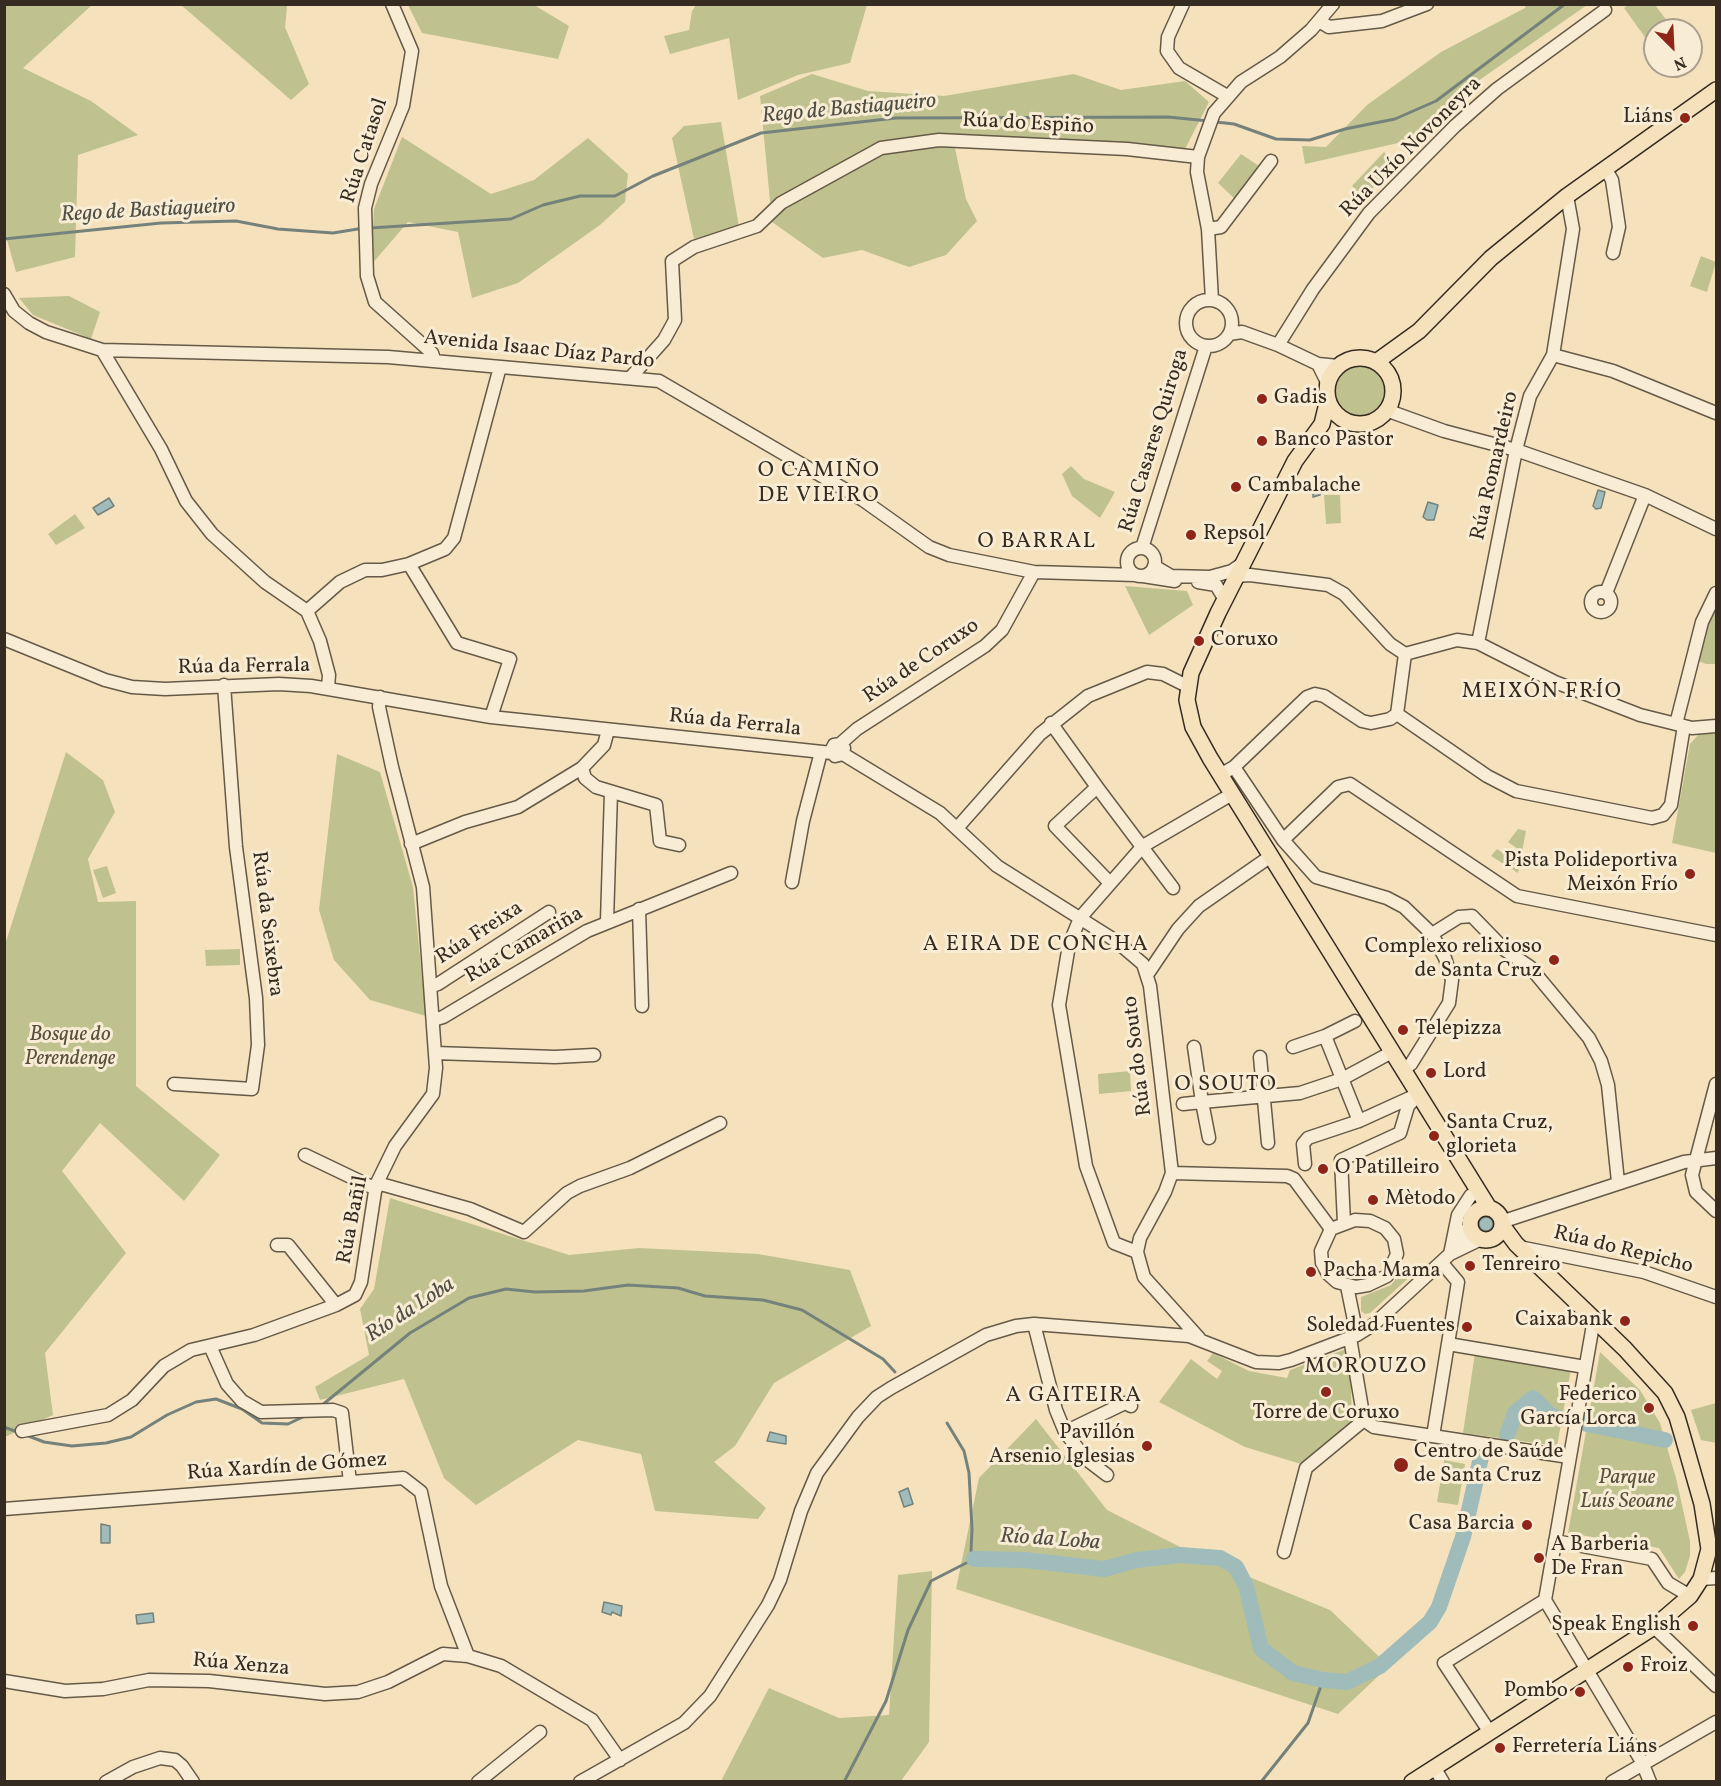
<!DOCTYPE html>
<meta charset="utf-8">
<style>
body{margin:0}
#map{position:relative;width:1721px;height:1786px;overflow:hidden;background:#f5e2bd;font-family:Vollkorn,serif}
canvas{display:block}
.frame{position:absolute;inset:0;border:6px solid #352b20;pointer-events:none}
.north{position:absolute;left:1643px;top:18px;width:60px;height:60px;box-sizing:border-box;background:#f8ecd4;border:2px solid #aa9f8c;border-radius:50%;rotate:156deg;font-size:16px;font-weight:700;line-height:24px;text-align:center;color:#352b20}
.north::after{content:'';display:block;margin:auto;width:21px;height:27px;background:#8f2418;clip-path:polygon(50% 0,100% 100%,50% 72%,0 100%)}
</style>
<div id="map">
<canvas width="1721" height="1786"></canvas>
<div class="frame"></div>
<div class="north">N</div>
</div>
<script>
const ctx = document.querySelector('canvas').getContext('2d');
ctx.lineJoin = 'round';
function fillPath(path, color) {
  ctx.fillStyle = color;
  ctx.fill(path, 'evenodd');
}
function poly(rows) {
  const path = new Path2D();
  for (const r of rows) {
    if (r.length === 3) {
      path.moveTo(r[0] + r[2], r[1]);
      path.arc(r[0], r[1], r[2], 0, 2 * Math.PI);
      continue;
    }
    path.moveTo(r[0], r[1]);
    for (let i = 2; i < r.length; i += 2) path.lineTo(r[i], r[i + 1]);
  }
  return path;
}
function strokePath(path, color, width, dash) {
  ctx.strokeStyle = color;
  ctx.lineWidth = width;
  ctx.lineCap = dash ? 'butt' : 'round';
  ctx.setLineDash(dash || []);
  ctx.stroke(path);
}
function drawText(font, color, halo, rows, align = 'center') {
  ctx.font = font + ' Vollkorn,serif';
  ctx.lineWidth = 6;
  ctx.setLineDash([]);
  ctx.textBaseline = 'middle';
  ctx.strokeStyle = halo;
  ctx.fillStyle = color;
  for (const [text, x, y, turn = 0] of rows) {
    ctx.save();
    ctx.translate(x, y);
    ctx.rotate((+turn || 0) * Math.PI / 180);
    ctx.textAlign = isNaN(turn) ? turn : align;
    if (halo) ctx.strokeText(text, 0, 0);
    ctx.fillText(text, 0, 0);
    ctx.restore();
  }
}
fillPath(poly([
 [4,5,92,5,23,68,91,101,138,135,78,155,75,257,16,272,4,229],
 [181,5,285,5,287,7,285,27,309,84,291,100],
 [408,5,534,5,569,26,558,59,422,33],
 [696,5,696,4,867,5,850,63,798,75,738,100,729,38,670,54,664,36,689,30,692,11],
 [1526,5,1587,5,1468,88,1407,141,1305,164,1302,146,1326,147,1367,105,1441,52,1525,8],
 [1628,5,1655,5,1674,30,1655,30,1655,51,1624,8],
 [812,74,868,91,944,96,1074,74,1121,90,1185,81,1209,102,1179,161,1085,149,954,144,966,199,977,221,946,255,909,267,862,250,823,258,772,222,760,96],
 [721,122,739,227,694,239,672,138,684,126],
 [402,137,491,194,534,180,588,138,628,174,625,202,600,225,518,283,472,298,458,232,408,222,371,265,374,209],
 [1384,152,1396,163,1364,198,1352,186],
 [1241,154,1262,168,1236,200,1218,183],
 [1701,256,1716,262,1707,292,1690,286],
 [69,296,100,312,91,339,33,315,19,298],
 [1360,391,27],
 [1071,466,1084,479,1115,492,1100,518,1072,496,1062,474],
 [1324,495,1340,495,1341,523,1326,524],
 [75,514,85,528,56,545,48,534],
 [1125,586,1187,591,1193,605,1149,635],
 [1716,602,1716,664,1706,664,1696,660],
 [1699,734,1716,734,1716,853,1672,843,1690,744],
 [66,752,103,780,115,812,88,859,98,902,136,901,136,1086,220,1155,184,1201,100,1123,62,1171,126,1253,45,1353,53,1415,5,1437,4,948],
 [337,754,380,772,413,887,426,1016,370,1000,334,960,319,910],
 [1518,829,1526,831,1522,852,1508,842],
 [1497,849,1520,865,1518,873,1491,856],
 [107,866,116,893,103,898,93,870],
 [240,949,240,965,206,966,205,950],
 [1130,1071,1131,1091,1099,1094,1098,1074],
 [390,1198,569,1255,639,1248,758,1254,850,1270,871,1326,774,1383,735,1446,714,1462,766,1508,758,1519,655,1511,641,1454,578,1440,476,1505,444,1478,404,1379,320,1400,315,1387,369,1355,360,1309,374,1289],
 [1414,1266,1413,1274,1370,1313,1365,1314,1361,1311,1361,1297,1391,1285,1405,1267],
 [1346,1349,1351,1386,1352,1422,1348,1431,1304,1465,1245,1447,1159,1402,1191,1359,1217,1379,1222,1371,1207,1361,1213,1353,1249,1371,1287,1378,1290,1370],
 [1600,1352,1640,1390,1660,1423,1676,1478,1690,1541,1690,1556,1685,1572,1679,1579,1659,1548,1568,1533],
 [1475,1353,1571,1369,1557,1446,1463,1433],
 [1716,1403,1716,1443,1701,1440,1691,1410],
 [1036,1419,1107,1510,1198,1556,1330,1610,1389,1666,1338,1714,956,1589,979,1478],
 [1444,1460,1465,1464,1458,1505,1437,1502],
 [932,1571,929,1742,901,1781,721,1781,769,1688,839,1718,889,1715,898,1575]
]), '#bfc28f');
const water = poly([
 [1319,479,1322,483,1320,495,1313,497,1313,490,1308,491,1306,485,1319,479],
 [1598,490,1605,492,1601,508,1596,509,1593,506,1598,490],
 [109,498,114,506,98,515,93,508,109,498],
 [1428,502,1438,505,1434,520,1427,520,1423,517,1428,502],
 [1486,1224,7],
 [770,1432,786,1436,786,1444,767,1441,770,1432],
 [908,1488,913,1504,904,1507,899,1492,908,1488],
 [101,1524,110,1526,110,1543,101,1543,101,1524],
 [604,1602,622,1606,621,1616,612,1612,611,1615,602,1612,604,1602],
 [153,1613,154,1622,137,1624,136,1615,153,1613]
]);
fillPath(water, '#9fbcba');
strokePath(water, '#75827c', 1.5);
strokePath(poly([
 [1216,122,1234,124,1276,139,1310,140,1345,129,1395,119,1436,101,1565,4],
 [370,228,511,219,543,205,580,196,615,196,653,176,761,133,896,118,1168,117,1209,121],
 [4,239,161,223,236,221,278,229,333,233,364,228],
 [321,1406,410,1333,469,1298,506,1289,535,1292,584,1291,628,1285,678,1288,705,1296,763,1300,802,1310,883,1359,895,1372],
 [4,1427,20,1433],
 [26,1435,44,1442,72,1446,106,1443,131,1437,167,1415,196,1402,216,1399,242,1409,262,1423,288,1424,305,1416],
 [844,1782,886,1701,908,1630,931,1581,974,1559,971,1551,972,1529,969,1473,964,1451,947,1423],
 [1261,1782,1308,1723,1323,1680]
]), '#75827c', 3);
strokePath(poly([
 [1587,1424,1665,1440],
 [1507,1435,1515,1413,1533,1398,1550,1415,1561,1419],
 [974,1559,1025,1560,1104,1569,1137,1560,1180,1555,1220,1558,1236,1567,1246,1586,1261,1649,1293,1673,1323,1680,1347,1682,1380,1666,1430,1622,1439,1607,1463,1537,1481,1457]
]), '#9fbcba', 16);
const minor = poly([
 [392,4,412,51,403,106,371,184,365,208,367,276,375,302,432,353,434,359],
 [1183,4,1168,37,1167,51,1179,68,1227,96],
 [1319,21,1329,27,1382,21,1427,4],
 [1605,168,1612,180,1619,227,1613,253],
 [1208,229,1221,227,1271,161],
 [4,294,14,311,29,323,46,332,102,350,388,357,659,381,863,500,929,547,949,555,1034,572,1136,575],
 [1209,323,23],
 [1212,300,1208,229,1197,172,1198,157,1214,113,1241,82,1280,57,1311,30,1333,4],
 [1229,334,1242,332,1278,345,1318,364,1338,366],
 [1278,345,1313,289,1369,213,1455,126,1497,89,1605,10],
 [102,350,161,449,186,501,212,534,265,582,307,611,320,641,329,675,328,688],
 [1553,355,1613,371,1716,413],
 [1318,364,1328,384],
 [631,377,664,340,675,320,672,261,694,247,757,226,781,203,881,148,939,140,1127,149,1198,157],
 [1386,410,1444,431,1516,450,1645,495,1716,529],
 [1142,548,1206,346],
 [1141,562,14],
 [409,564,457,643,510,659,491,717],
 [1154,566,1171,576,1210,577,1232,571,1242,564],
 [1143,576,1175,581],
 [1236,576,1250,575,1328,585,1344,594,1390,644,1405,654],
 [1198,582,1216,585,1225,600],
 [1601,602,10],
 [1606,593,1645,495],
 [307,611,340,582,365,570,382,570,409,564,445,549,454,538,500,367],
 [4,639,105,680,132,687,165,689,279,684,311,686,491,717,832,753],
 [1478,643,1516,450,1530,396,1553,355,1573,229,1567,196],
 [1405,654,1457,640,1478,643,1555,682,1640,715,1692,728,1716,726],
 [1397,714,1405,654],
 [1051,723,1097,787],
 [1676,724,1702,622,1716,593],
 [608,730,604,745,582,768,585,778,596,787,656,805,660,841,679,845],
 [840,744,844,748,843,754,835,756,831,751,834,745,840,744,857,729,985,646,1002,630,1034,572],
 [843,754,940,813,997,866,1116,941,1143,964,1150,986,1172,1173,1165,1192,1140,1238,1137,1252,1144,1277,1199,1338],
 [1234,767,1283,840,1316,877,1387,898,1404,907,1432,934,1445,958,1452,980,1449,1003,1411,1064,1403,1070],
 [1220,775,1234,767,1307,697,1315,694,1324,696,1362,721,1371,723,1390,719,1397,714,1487,776,1516,791,1652,818,1663,815,1671,805,1684,726],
 [958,827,1040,734,1088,696,1147,672,1163,674,1187,686],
 [1283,840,1338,787,1350,784,1517,896,1716,935],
 [411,844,465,822,518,807,582,768],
 [792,882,803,821,821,752],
 [1110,883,1055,826,1097,787,1173,888],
 [639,909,642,1006],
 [607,921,611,792],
 [1432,934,1459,917,1472,916,1505,950,1530,967,1589,1038,1601,1061,1608,1085,1618,1182],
 [1147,975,1178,929,1199,906,1271,856],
 [432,986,438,984,549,912],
 [433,1020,443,1017,587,931,731,873],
 [1325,1036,1359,1121],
 [1194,1047,1202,1102,1300,1093,1342,1079,1392,1052],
 [1293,1047,1325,1036,1355,1021],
 [435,1053,555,1057,594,1055],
 [1260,1057,1268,1143],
 [174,1084,252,1089,258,1045,256,998,236,847,224,685],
 [1716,1084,1692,1175,1696,1192,1716,1211],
 [1183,1104,1202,1102,1209,1138],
 [305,1155,376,1189],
 [1305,1164,1303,1144,1308,1138,1359,1121,1414,1096],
 [1172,1173,1287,1176,1294,1179,1331,1229],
 [377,1183,470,1209,524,1232,567,1193,580,1186,630,1168,720,1123],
 [1355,1220,1370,1221,1385,1228,1394,1239,1397,1254,1387,1276,1368,1285,1356,1287,1337,1282,1328,1274,1322,1263,1321,1251,1331,1229,1355,1220],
 [1501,1222,1684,1162,1716,1158],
 [1344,1223,1341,1160,1400,1133,1408,1106,1418,1095],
 [277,1245,288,1245,336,1305],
 [1519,1247,1644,1272,1716,1297],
 [1452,1250,1470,1225],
 [1137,1252,1114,1243,1086,1166,1059,1005,1069,945,1080,918,1143,846,1232,794],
 [1450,1254,1458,1215,1471,1195],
 [1347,1286,1357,1335],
 [1594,1319,1545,1600,1642,1762,1650,1782],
 [1034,1324,1056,1410,1065,1432,1086,1459,1107,1475],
 [1350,1338,1364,1420],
 [1448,1344,1585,1367],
 [210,1346,227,1384,242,1401,261,1412,333,1410,342,1413,350,1482],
 [1364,1420,1374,1427,1569,1457],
 [22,1431,108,1415,132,1400,164,1366,191,1350,254,1335,336,1305,355,1295,361,1282,376,1185,395,1146,433,1094,436,1068,423,887,392,767,379,707,380,697],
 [1065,1432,1125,1403,1131,1406],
 [1433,1436,1458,1282,1442,1263],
 [4,1509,403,1478,421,1492,441,1586,468,1656],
 [1555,1541,1652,1559,1668,1583,1690,1596],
 [1284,1552,1306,1468,1364,1420],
 [1701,1579,1716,1578],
 [1654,1627,1716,1686],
 [4,1681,65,1691,103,1689,149,1680,209,1681,325,1694,358,1692,388,1682,443,1654,468,1656,501,1666,592,1720,620,1760],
 [1489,1731,1444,1663,1545,1600],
 [1434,1767,1443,1782],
 [106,1782,133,1767,160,1758,175,1760,182,1766,193,1782],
 [478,1782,540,1732],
 [580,1782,684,1723,710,1696,768,1605,780,1580,801,1511,817,1473,858,1417,877,1397,891,1388,986,1335,1016,1326,1034,1324,1189,1336,1256,1362,1279,1363,1291,1360,1357,1335,1373,1325,1450,1254,1481,1239],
 [1612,1782,1716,1722]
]);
const major = poly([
 [1360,391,33],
 [1376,362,1419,331,1491,258,1567,196,1716,90],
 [1328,399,1322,424,1295,461,1218,613,1191,673,1187,700,1193,727,1210,758,1489,1208],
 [1486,1224,16],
 [1412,1782,1654,1627,1690,1596,1701,1579,1709,1549,1702,1504,1682,1434,1677,1417,1665,1393,1625,1349,1516,1244,1502,1225]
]);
strokePath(minor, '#655947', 15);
strokePath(major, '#352b20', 18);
strokePath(minor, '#f8ecd4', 12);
strokePath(major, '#f5e2bd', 15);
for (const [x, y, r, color] of [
 [1685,118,6,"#8f2418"],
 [1262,399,6,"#8f2418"],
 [1262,441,6,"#8f2418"],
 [1236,487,6,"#8f2418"],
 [1191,535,6,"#8f2418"],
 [1199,641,6,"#8f2418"],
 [1690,874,6,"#8f2418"],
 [1554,960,6,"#8f2418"],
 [1403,1030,6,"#8f2418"],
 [1431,1073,6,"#8f2418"],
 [1434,1136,6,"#8f2418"],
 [1323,1169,6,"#8f2418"],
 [1373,1200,6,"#8f2418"],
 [1470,1266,6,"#8f2418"],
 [1311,1272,6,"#8f2418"],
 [1625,1321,6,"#8f2418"],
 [1467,1327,6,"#8f2418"],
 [1326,1392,6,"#8f2418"],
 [1649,1408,6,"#8f2418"],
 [1147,1446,6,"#8f2418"],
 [1401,1465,8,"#8f2418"],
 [1527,1525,6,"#8f2418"],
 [1539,1558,6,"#8f2418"],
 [1693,1626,6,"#8f2418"],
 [1628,1667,6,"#8f2418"],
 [1580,1692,6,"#8f2418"],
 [1500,1748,6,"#8f2418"]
]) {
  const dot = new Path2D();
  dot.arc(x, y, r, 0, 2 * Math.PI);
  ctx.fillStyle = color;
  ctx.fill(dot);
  strokePath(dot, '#f8ecd4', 2);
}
drawText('21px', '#352b20', '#f8ecd4', [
 ["Liáns",1673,118,"right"],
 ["Gadis",1274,399],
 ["Banco Pastor",1274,441],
 ["Cambalache",1248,487],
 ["Repsol",1203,535],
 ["Coruxo",1211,641],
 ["Pista Polideportiva",1678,862,"right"],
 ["Meixón Frío",1678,886,"right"],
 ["Complexo relixioso",1542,948,"right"],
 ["de Santa Cruz",1542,972,"right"],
 ["Telepizza",1415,1030],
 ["Lord",1443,1073],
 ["Santa Cruz,",1446,1124],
 ["glorieta",1446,1148],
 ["O Patilleiro",1335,1169],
 ["Mètodo",1385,1200],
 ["Tenreiro",1482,1266],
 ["Pacha Mama",1323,1272],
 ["Caixabank",1613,1321,"right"],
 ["Soledad Fuentes",1455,1327,"right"],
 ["Federico",1637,1396,"right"],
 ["García Lorca",1637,1420,"right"],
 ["Torre de Coruxo",1326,1414,"center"],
 ["Pavillón",1135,1434,"right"],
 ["Arsenio Iglesias",1135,1458,"right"],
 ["Centro de Saúde",1414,1453],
 ["de Santa Cruz",1414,1477],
 ["Casa Barcia",1515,1525,"right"],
 ["A Barberia",1551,1546],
 ["De Fran",1551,1570],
 ["Speak English",1681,1626,"right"],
 ["Froiz",1640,1667],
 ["Pombo",1568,1692,"right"],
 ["Ferretería Liáns",1512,1748]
], 'left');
drawText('21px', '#352b20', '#f8ecd4', [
 ["Rúa do Espiño",1028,125,3],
 ["Rúa Uxío Novoneyra",1412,148,-45],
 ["Rúa Catasol",366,151,-72],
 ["Avenida Isaac Díaz Pardo",539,351,6],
 ["Rúa Casares Quiroga",1155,441,-73],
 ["Rúa Romardeiro",1496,466,-77],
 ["Rúa de Coruxo",922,662,-34],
 ["Rúa da Ferrala",244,668,-1],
 ["Rúa da Ferrala",735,724,6],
 ["Rúa da Seixebra",266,924,83],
 ["Rúa Freixa",480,934,-33],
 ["Rúa Camariña",525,946,-30],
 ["Rúa do Souto",1139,1056,-97],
 ["Rúa Bañil",354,1220,-79],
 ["Rúa do Repicho",1623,1251,14],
 ["Rúa Xardín de Gómez",287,1468,-4],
 ["Rúa Xenza",241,1666,5]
]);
drawText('italic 21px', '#58513c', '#f8ecd4', [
 ["Bosque do",70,1036],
 ["Perendenge",70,1060],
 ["Parque",1627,1479],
 ["Luís Seoane",1627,1503]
]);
drawText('italic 22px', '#504f46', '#f8ecd4', [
 ["Rego de Bastiagueiro",849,110,-5],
 ["Rego de Bastiagueiro",148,212,-3],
 ["Río da Loba",411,1311,-33],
 ["Río da Loba",1050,1541,4]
]);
ctx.letterSpacing = '1.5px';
drawText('22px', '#352b20', '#f8ecd4', [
 ["O CAMIÑO",819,472],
 ["DE VIEIRO",819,497],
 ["O BARRAL",1037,543],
 ["MEIXÓN FRÍO",1542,693],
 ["A EIRA DE CONCHA",1036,946],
 ["O SOUTO",1226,1086],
 ["MOROUZO",1366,1368],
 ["A GAITEIRA",1074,1397]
]);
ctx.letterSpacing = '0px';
</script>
